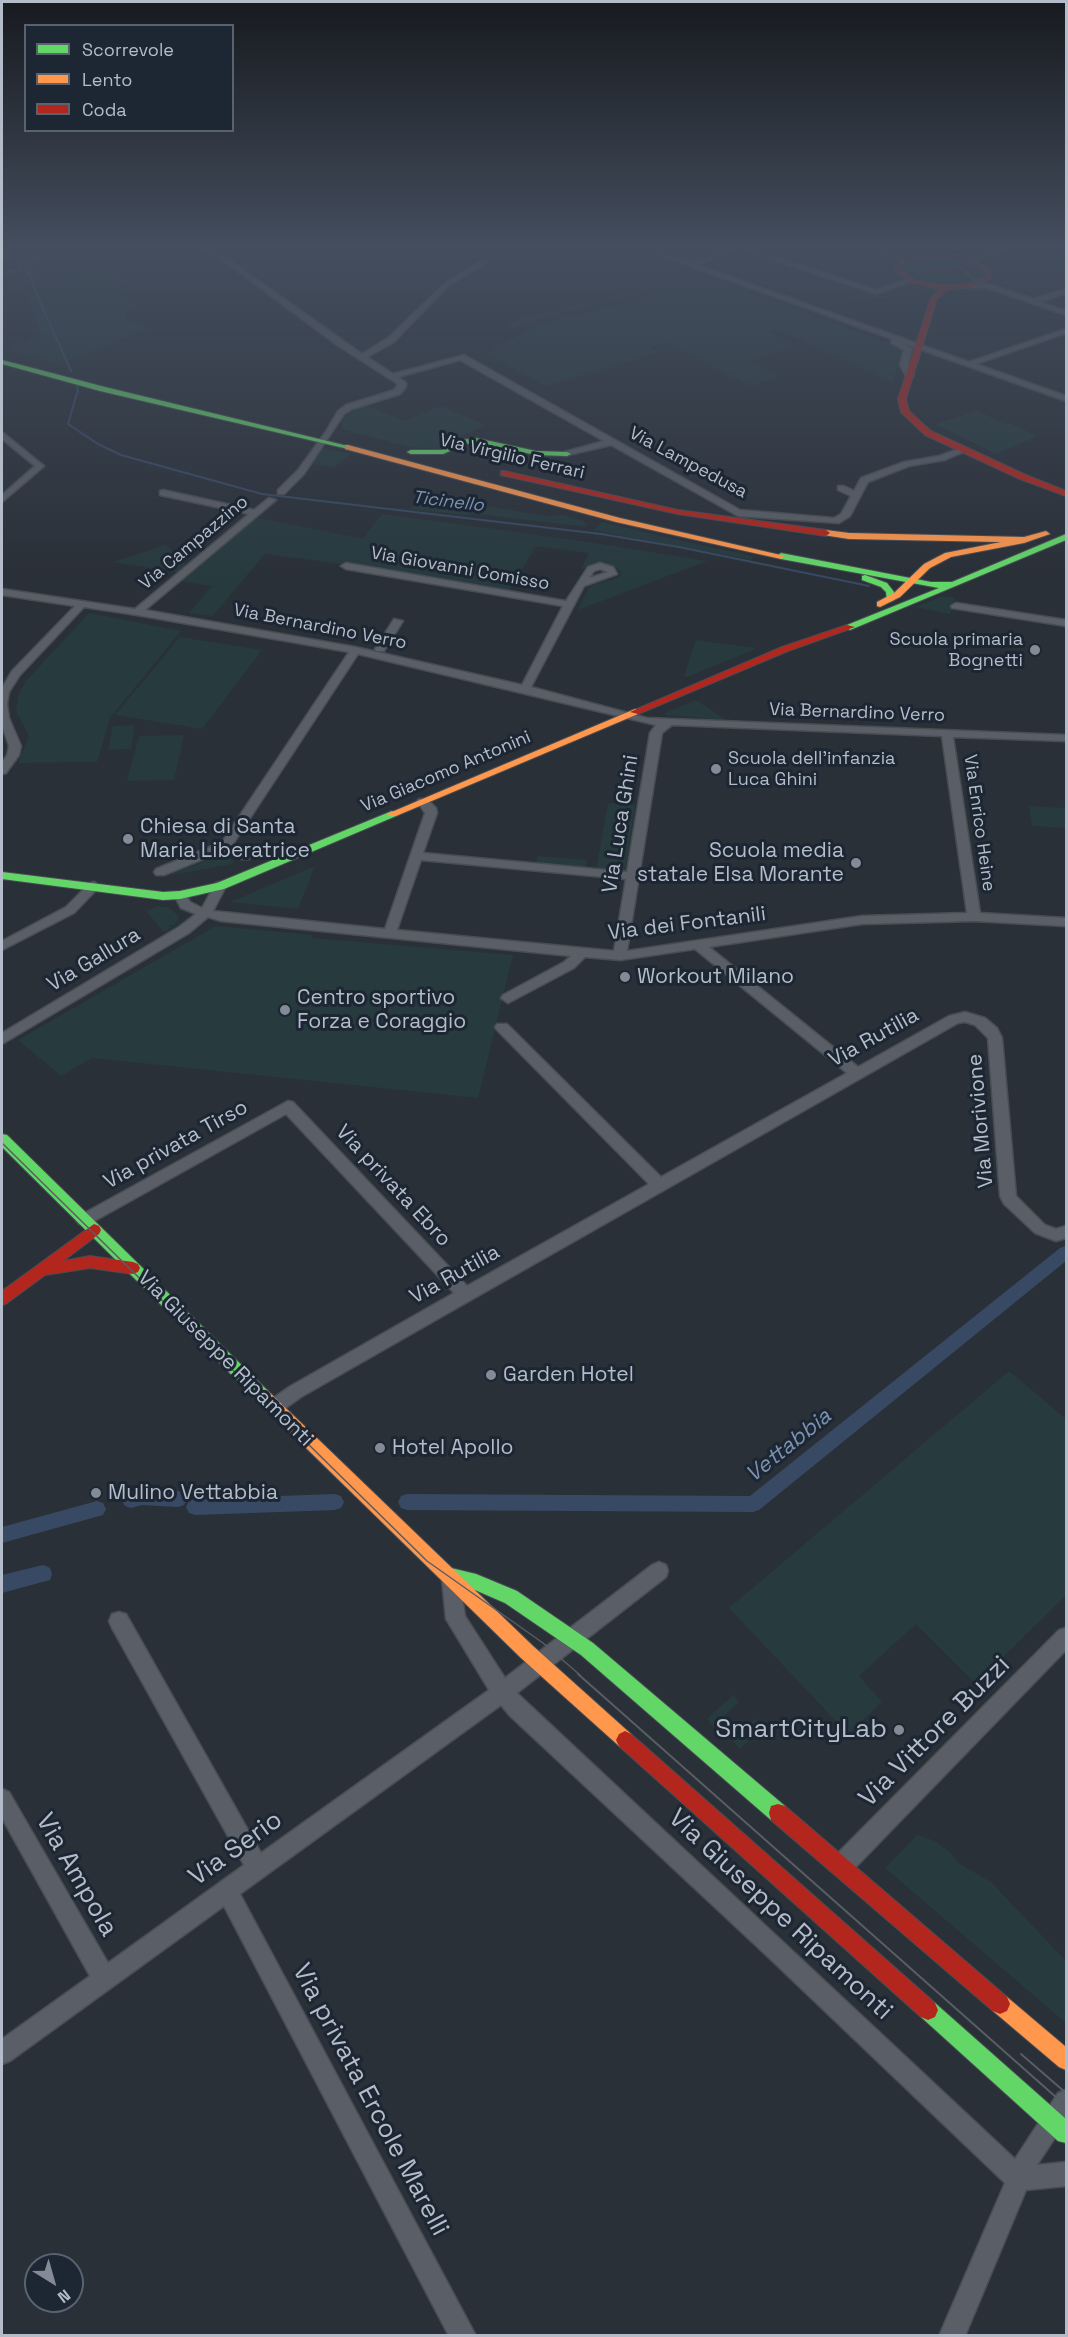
<!DOCTYPE html>
<style>
body{margin:0}
#map{position:relative;width:1068px;height:2337px;overflow:hidden;background:#2a3038;font-family:"Space Grotesk",sans-serif}
canvas{display:block}
.frame{position:absolute;inset:0;border:3px solid #b4bcc9;pointer-events:none}
.legend{position:absolute;left:24px;top:24px;width:210px;height:108px;box-sizing:border-box;background:#1d2633;border:2px solid #59626f;margin:0;padding:8px 10px;list-style:none;font-size:18px;color:#b4bcc9}
.legend li{display:flex;align-items:center;gap:12px;height:30px}
.legend b{width:30px;border:2px solid #59626f}
.north{position:absolute;left:24px;top:2253px;width:60px;height:60px;box-sizing:border-box;background:#1d2633;border:2px solid #59626f;border-radius:50%;rotate:143deg;font-size:16px;font-weight:700;line-height:24px;text-align:center;color:#b4bcc9}
.north::after{content:'';display:block;margin:auto;width:21px;height:27px;background:#848b96;clip-path:polygon(50% 0,100% 100%,50% 72%,0 100%)}
</style>
<div id="map">
<canvas width="1068" height="2337"></canvas>
<div class="frame"></div>
<ul class="legend">
<li><b style="height:8px;background:#63d668"></b>Scorrevole</li>
<li><b style="height:8px;background:#ff974d"></b>Lento</li>
<li><b style="height:8px;background:#b3261e"></b>Coda</li>
</ul>
<div class="north">N</div>
</div>
<script>
const ctx = document.querySelector('canvas').getContext('2d');
ctx.lineJoin = 'round';
function fillPath(path, color) {
  ctx.fillStyle = color;
  ctx.fill(path, 'evenodd');
}
function poly(rows) {
  const path = new Path2D();
  for (const r of rows) {
    path.moveTo(r[0], r[1]);
    for (let i = 2; i < r.length; i += 2) path.lineTo(r[i], r[i + 1]);
  }
  return path;
}
function strokePath(path, color, width, dash) {
  ctx.strokeStyle = color;
  ctx.lineWidth = width;
  ctx.lineCap = dash ? 'butt' : 'round';
  ctx.setLineDash(dash || []);
  ctx.stroke(path);
}
function drawText(font, color, halo, rows, align = 'center') {
  ctx.font = font + ' "Space Grotesk",sans-serif';
  ctx.lineWidth = 6;
  ctx.setLineDash([]);
  ctx.textBaseline = 'middle';
  ctx.strokeStyle = halo;
  ctx.fillStyle = color;
  for (const [text, x, y, turn = 0] of rows) {
    ctx.save();
    ctx.translate(x, y);
    ctx.rotate((+turn || 0) * Math.PI / 180);
    ctx.textAlign = isNaN(turn) ? turn : align;
    if (halo) ctx.strokeText(text, 0, 0);
    ctx.fillText(text, 0, 0);
    ctx.restore();
  }
}
fillPath(poly([
 [2,250,19,250,24,254,42,256,33,264,37,283,44,285,109,267,117,270,120,273,119,276,128,281,126,284,109,287,108,289,138,303,127,309,125,313,126,319,147,329,61,364,7,350,41,335,23,279,2,283,2,271,11,269,22,278,26,272,14,263,2,261],
 [934,257,968,261,985,272,985,276,976,283,953,286,915,281,901,272,904,263],
 [707,278,902,348,903,352,892,382,775,329,767,331,796,345,749,361,779,376,752,386,665,343,651,348,658,352,546,386,486,353,529,330,561,319,630,303,682,282],
 [906,285,921,290,919,295,841,301,867,292,885,296,901,290,900,287],
 [620,289,639,291,618,299,551,315,515,328,507,326,524,316,590,303,613,296],
 [365,405,405,421,440,406,486,425,435,449,411,447,344,430,341,423,349,412],
 [977,411,1005,424,1009,423,1037,436,996,454,935,424],
 [323,448,351,454,335,467,312,464],
 [432,492,492,507,546,516,563,515,584,521,588,527,476,514,465,515,410,509],
 [382,514,594,543,707,561,578,610,588,589,595,584,618,578,621,574,619,569,605,564,581,569,589,553,536,546,508,592,342,564,265,554,213,616,189,613,212,586,178,581,248,522,259,518,363,539],
 [602,522,678,540,753,556,751,560,593,530],
 [166,545,188,567,183,573,113,562],
 [942,596,955,598,950,614,915,607],
 [89,613,181,631,110,718,97,762,18,763,29,736,16,711,18,696,26,681],
 [180,637,262,650,202,729,115,715],
 [696,640,758,648,687,677,684,676],
 [696,700,726,720,665,715,665,713],
 [135,725,131,749,108,750,113,726],
 [184,735,174,780,127,781,139,736],
 [608,803,635,805,625,872,596,870],
 [1029,806,1066,808,1066,828,1032,826],
 [223,853,233,862,232,864,168,876],
 [538,856,587,860,585,869,536,864],
 [315,866,298,909,230,902],
 [158,906,170,908,179,917,174,926,171,924,169,926,172,927,164,932,146,911],
 [216,926,313,935,312,938,513,955,478,1098,92,1058,61,1076,18,1040],
 [1009,1371,1066,1419,1066,1595,976,1684,916,1624,859,1676,882,1702,848,1734,729,1608],
 [733,1695,739,1702,713,1726,707,1719],
 [755,1719,763,1727,740,1749,733,1741],
 [917,1835,935,1841,949,1851,960,1864,991,1882,1066,1961,1066,2023,885,1868]
]), '#273a3e');
strokePath(poly([
 [46,250,30,264,30,272,33,286,71,371],
 [21,270,18,262,33,250],
 [2,273,21,270,30,274],
 [77,386,78,390,68,424,98,444,121,455,262,494,601,534,679,547,869,586]
]), '#384963', 2);
fillPath(poly([
 [1066,1246,1066,1261,759,1510,753,1512,407,1510,401,1508,398,1502,401,1496,407,1494,750,1496,1060,1248,1066,1246],
 [142,1489,178,1491,184,1493,187,1499,184,1505,178,1507,142,1505,131,1508,125,1506,122,1500,125,1494,142,1489],
 [335,1494,341,1496,344,1502,341,1508,335,1510,195,1515,189,1513,186,1507,189,1501,195,1499,335,1494],
 [97,1501,103,1503,106,1509,103,1515,2,1543,2,1527,97,1501],
 [43,1565,50,1568,52,1574,50,1580,2,1593,2,1575,43,1565]
]), '#384963');
const street = poly([
 [201,250,210,250,228,259,362,354,388,338,444,284,483,260,487,260,487,262,448,286,394,342,367,357,393,374,464,355,740,510,834,518,841,514,851,496,838,490,838,486,844,486,854,491,861,478,904,462,939,456,964,447,968,450,944,460,909,466,868,482,850,516,839,523,738,516,611,445,564,456,564,452,604,441,460,360,398,377,406,383,406,387,400,394,352,409,344,414,304,474,284,494,278,494,278,490,298,470,325,433,338,411,346,405,394,390,398,384,337,345,224,261,201,250],
 [646,250,656,250,690,262,724,250,733,250,697,265,969,362,1066,329,1066,333,976,364,1066,396,1066,401,905,344,912,349,908,365,914,376,907,378,900,365,904,350,891,343,892,339,646,250],
 [742,250,752,250,877,290,907,279,913,280,877,294,742,250],
 [870,250,880,250,909,260,904,261,870,250],
 [996,250,1007,250,969,262,966,260,996,250],
 [967,284,988,284,1033,299,1066,289,1066,293,1040,302,1066,311,1066,315,987,288,967,288,967,284],
 [2,432,44,466,2,502,2,495,35,466,2,439,2,432],
 [163,490,254,510,269,498,276,500,145,610,355,647,522,685,563,606,346,569,341,566,346,563,566,601,588,567,600,563,613,567,617,574,584,586,531,687,647,718,1066,735,1066,741,953,737,980,913,1066,918,1066,926,974,921,862,924,709,947,858,1067,949,1016,965,1012,985,1018,997,1028,1002,1038,1016,1196,1045,1225,1056,1229,1066,1226,1066,1238,1056,1241,1035,1233,1004,1204,1000,1196,988,1038,975,1025,965,1022,958,1023,448,1313,301,1397,280,1412,274,1415,268,1412,265,1407,268,1402,289,1387,454,1293,286,1114,89,1224,79,1224,76,1220,79,1216,288,1101,293,1102,467,1286,649,1184,497,1030,495,1027,497,1024,507,1024,661,1177,847,1073,695,949,620,960,585,957,574,968,508,1003,501,998,503,995,564,962,571,956,221,921,208,917,189,933,2,1044,2,1033,179,927,196,914,181,908,174,895,176,892,184,892,190,902,202,908,216,883,220,882,226,886,213,911,385,929,425,813,417,801,419,799,427,799,436,808,437,813,423,853,627,872,650,733,656,725,358,654,233,844,249,853,249,859,241,859,225,850,164,875,156,875,154,872,156,869,222,842,349,652,137,615,84,607,20,675,9,692,7,704,9,718,21,746,19,755,6,773,2,774,2,763,7,755,9,746,2,726,2,688,12,671,75,606,2,595,2,589,135,609,249,514,160,495,160,491,163,490],
 [600,569,608,572,589,578,594,571,600,569],
 [672,725,942,736,967,913,862,916,627,951,662,733,672,725],
 [421,860,626,879,614,951,397,930,421,860],
 [956,603,1066,620,1066,626,952,608,951,606,956,603],
 [394,619,403,621,384,651,376,651,375,649,394,619],
 [94,882,100,886,74,913,2,950,2,941,66,907,90,883,94,882],
 [659,1562,666,1565,668,1571,666,1577,517,1693,1015,2159,1058,2093,1066,2090,1066,2121,1037,2165,1066,2162,1066,2186,1026,2190,965,2336,939,2336,1005,2183,766,1955,510,1716,501,1705,240,1894,476,2336,449,2336,224,1906,10,2061,2,2064,2,2039,90,1976,2,1818,2,1789,9,1792,108,1963,244,1865,112,1628,109,1621,112,1614,119,1612,126,1614,261,1853,489,1690,446,1619,442,1579,444,1573,451,1570,458,1573,465,1616,505,1678,652,1565,659,1562],
 [1066,1628,1066,1650,850,1873,842,1876,834,1873,831,1865,834,1857,1059,1630,1066,1628]
]);
const fast = poly([
 [2,360,105,387,352,447,348,449,100,391,2,364,2,360],
 [476,438,536,451,567,452,571,454,567,456,536,455,476,442,466,444,443,454,411,454,407,452,411,450,442,450,461,440,476,438],
 [1066,534,1066,540,850,630,845,627,847,625,939,588,781,559,777,556,781,553,931,582,952,582,1066,534],
 [865,575,887,583,894,592,893,601,887,601,886,592,881,587,862,580,862,576,865,575],
 [392,811,397,814,396,816,224,889,180,899,163,900,2,879,2,872,163,892,180,891,217,883,392,811],
 [2,1134,7,1135,267,1390,270,1395,267,1400,262,1402,257,1400,2,1147,2,1134],
 [451,1568,476,1574,517,1591,593,1643,785,1806,787,1813,785,1820,778,1822,771,1820,581,1655,505,1603,475,1590,445,1582,443,1576,445,1570,451,1568],
 [928,2000,935,2003,1066,2119,1066,2143,1058,2141,921,2017,918,2010,921,2003,928,2000]
]);
const slow = poly([
 [348,445,620,518,785,556,781,559,616,522,345,449,345,445,348,445],
 [826,530,849,533,1024,537,1046,531,1050,534,1024,543,951,557,930,568,900,597,880,607,877,606,877,602,894,593,924,564,945,553,1001,542,849,539,823,535,823,531,826,530],
 [635,709,638,710,638,714,396,816,388,816,387,814,635,709],
 [262,1388,267,1390,533,1646,631,1734,634,1740,631,1746,625,1749,619,1746,521,1658,257,1400,254,1395,257,1390,262,1388],
 [1000,1994,1007,1997,1066,2047,1066,2070,1059,2067,993,2011,990,2004,993,1997,1000,1994]
]);
const jam = poly([
 [933,254,956,255,978,262,990,270,991,278,970,288,948,289,937,299,906,399,909,411,931,431,1026,475,1066,491,1066,496,1020,479,925,435,901,412,898,399,931,298,940,289,910,282,896,272,896,265,904,259,933,254],
 [933,258,956,259,974,264,985,272,985,277,969,284,941,285,914,280,901,270,902,266,908,262,933,258],
 [504,471,678,510,826,530,830,533,826,536,678,514,501,475,501,471,504,471],
 [847,625,855,627,788,651,638,714,630,712,782,647,847,625],
 [94,1224,99,1226,101,1230,99,1234,63,1261,90,1256,133,1262,138,1264,140,1268,138,1272,133,1274,90,1268,45,1275,7,1303,2,1305,2,1291,94,1224],
 [625,1731,631,1734,935,2003,938,2010,935,2017,928,2020,921,2017,619,1746,616,1740,619,1734,625,1731],
 [778,1804,785,1806,1007,1997,1010,2004,1007,2011,1000,2014,993,2011,771,1820,769,1813,771,1806,778,1804]
]);
strokePath(street, '#484c53', 3);
strokePath(fast, '#484c53', 2);
strokePath(slow, '#484c53', 2);
strokePath(jam, '#484c53', 2);
fillPath(street, '#5a5e66');
fillPath(fast, '#63d668');
fillPath(slow, '#ff974d');
fillPath(jam, '#b3261e');
strokePath(poly([
 [947,250,946,255,978,283,1066,314],
 [2,1143,427,1561,543,1643,580,1675]
]), '#595d64', 1.5);
strokePath(poly([
 [578,1674,1066,2106],
 [1021,2054,1066,2093]
]), '#595d64', 2);
const sky = ctx.createLinearGradient(0, 0, 0, 577);
sky.addColorStop(0, '#171a1f');
sky.addColorStop(0.43, '#444e5e');
sky.addColorStop(1, '#444e5e00');
ctx.fillStyle = sky;
ctx.fillRect(0, 0, 1068, 577);
for (const [x, y, r, color] of [
 [1035,650,6,"#848b96"],
 [716,769,6,"#848b96"],
 [128,839,6,"#848b96"],
 [856,863,6,"#848b96"],
 [625,977,6,"#848b96"],
 [285,1010,6,"#848b96"],
 [491,1375,6,"#848b96"],
 [380,1448,6,"#848b96"],
 [96,1493,6,"#848b96"],
 [899,1730,6,"#848b96"]
]) {
  const dot = new Path2D();
  dot.arc(x, y, r, 0, 2 * Math.PI);
  ctx.fillStyle = color;
  ctx.fill(dot);
  strokePath(dot, '#1d2633', 2);
}
drawText('18px', '#b4bcc9', '#1d2633', [
 ["Via Virgilio Ferrari",512,457,13],
 ["Via Lampedusa",688,463,28],
 ["Via Campazzino",194,543,-40],
 ["Via Giovanni Comisso",460,569,10],
 ["Via Bernardino Verro",320,627,11],
 ["Via Bernardino Verro",857,713,2],
 ["Via Giacomo Antonini",446,772,-23],
 ["Via Enrico Heine",979,823,82]
]);
drawText('italic 18px', '#7c92b1', '#1d2633', [
 ["Ticinello",448,502,7]
]);
drawText('18px', '#b4bcc9', '#1d2633', [
 ["Scuola primaria",1023,640],
 ["Bognetti",1023,661],
 ["Scuola dell'infanzia",728,759,"left"],
 ["Luca Ghini",728,780,"left"]
], 'right');
drawText('21px', '#b4bcc9', '#1d2633', [
 ["Via Luca Ghini",621,824,-81],
 ["Via dei Fontanili",687,924,-7],
 ["Via Gallura",94,960,-31],
 ["Via Rutilia",874,1038,-29],
 ["Via Morivione",981,1121,-95],
 ["Via privata Tirso",176,1145,-29],
 ["Via privata Ebro",393,1186,47],
 ["Via Rutilia",455,1275,-29],
 ["Via Giuseppe Ripamonti",225,1359,45]
]);
drawText('21px', '#b4bcc9', '#1d2633', [
 ["Chiesa di Santa",140,827],
 ["Maria Liberatrice",140,851],
 ["Scuola media",844,851,"right"],
 ["statale Elsa Morante",844,875,"right"],
 ["Workout Milano",637,977],
 ["Centro sportivo",297,998],
 ["Forza e Coraggio",297,1022],
 ["Garden Hotel",503,1375],
 ["Hotel Apollo",392,1448],
 ["Mulino Vettabbia",108,1493]
], 'left');
drawText('italic 22px', '#7c92b1', '#1d2633', [
 ["Vettabbia",789,1446,-39]
]);
drawText('26px', '#b4bcc9', '#1d2633', [
 ["SmartCityLab",887,1730]
], 'right');
drawText('26px', '#b4bcc9', '#1d2633', [
 ["Via Vittore Buzzi",935,1732,-45],
 ["Via Serio",236,1849,-36],
 ["Via Ampola",76,1875,60],
 ["Via Giuseppe Ripamonti",780,1915,43],
 ["Via privata Ercole Marelli",370,2100,62]
]);
</script>
